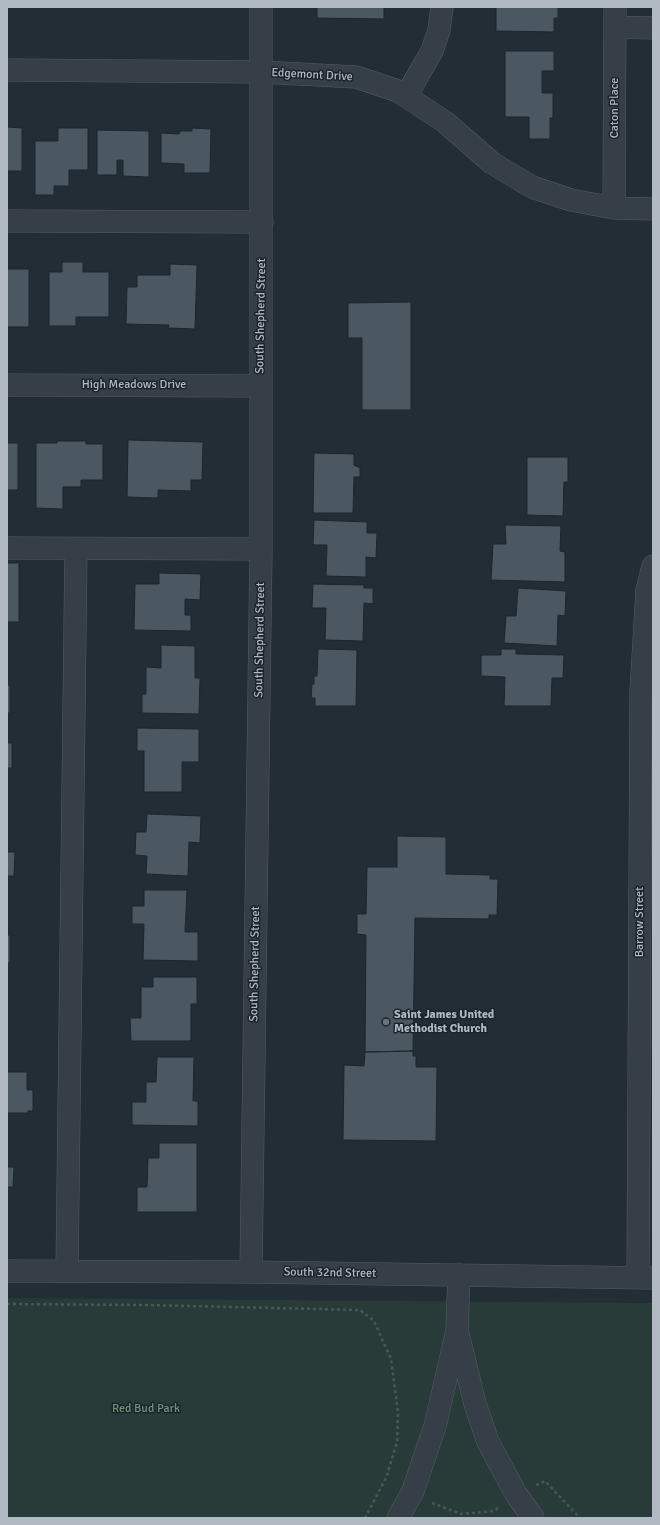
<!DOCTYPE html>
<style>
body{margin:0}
#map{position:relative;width:660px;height:1525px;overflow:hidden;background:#232d36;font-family:Signika,sans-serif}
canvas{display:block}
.frame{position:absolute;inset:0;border:8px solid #b1bac3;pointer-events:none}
</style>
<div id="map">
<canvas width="660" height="1525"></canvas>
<div class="frame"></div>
</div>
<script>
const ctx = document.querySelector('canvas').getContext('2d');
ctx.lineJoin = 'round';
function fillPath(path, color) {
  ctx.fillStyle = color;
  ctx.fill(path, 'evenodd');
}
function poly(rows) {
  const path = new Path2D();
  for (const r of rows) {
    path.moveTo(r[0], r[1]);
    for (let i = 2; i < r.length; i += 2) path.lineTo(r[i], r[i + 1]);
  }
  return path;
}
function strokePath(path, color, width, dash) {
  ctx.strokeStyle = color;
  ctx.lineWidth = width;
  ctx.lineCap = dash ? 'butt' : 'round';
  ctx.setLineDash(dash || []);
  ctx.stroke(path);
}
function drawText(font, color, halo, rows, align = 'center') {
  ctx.font = font + ' Signika,sans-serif';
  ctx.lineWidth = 3;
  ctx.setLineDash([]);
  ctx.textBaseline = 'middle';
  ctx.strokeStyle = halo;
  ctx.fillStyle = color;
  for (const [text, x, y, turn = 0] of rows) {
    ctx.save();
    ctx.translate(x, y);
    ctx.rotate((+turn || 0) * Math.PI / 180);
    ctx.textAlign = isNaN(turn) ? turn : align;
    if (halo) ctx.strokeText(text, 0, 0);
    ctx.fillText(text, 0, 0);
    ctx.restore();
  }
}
fillPath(poly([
 [7,1298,653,1303,653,1518,7,1518]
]), '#283b39');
const building = poly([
 [317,7,384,7,384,19,317,18,317,7],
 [496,7,558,7,558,18,554,18,554,32,496,31,496,7],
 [505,51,554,51,554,71,542,71,542,93,553,93,553,118,550,118,550,139,529,139,529,117,505,117,505,51],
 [7,127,22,128,22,171,7,171,7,127],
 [58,128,88,128,88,170,69,170,69,186,54,186,54,195,35,195,35,141,58,141,58,128],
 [192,128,211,129,210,173,184,173,184,164,161,163,161,133,179,134,180,131,192,131,192,128],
 [97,130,149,131,149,177,123,176,123,160,117,160,117,175,97,175,97,130],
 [62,262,83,262,83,272,109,272,109,317,76,317,76,326,49,326,49,272,62,272,62,262],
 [170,264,197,265,195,329,168,328,169,325,126,324,127,287,137,287,137,275,170,275,170,264],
 [7,269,29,269,29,327,7,327,7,269],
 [411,302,411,410,362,410,362,338,348,338,348,303,411,302],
 [128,440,203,442,202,480,191,480,191,491,158,490,158,498,127,497,128,440],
 [57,441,86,441,86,444,103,444,103,480,81,480,81,487,63,487,63,509,36,508,36,443,57,443,57,441],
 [7,443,18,443,18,490,7,490,7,443],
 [314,453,354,454,354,465,360,468,360,477,354,477,353,513,313,513,314,453],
 [527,457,568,457,568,482,564,482,563,516,527,515,527,457],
 [314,520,367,522,367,533,377,533,376,558,366,557,366,577,326,576,327,545,313,545,314,520],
 [505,525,561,526,560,551,565,552,565,582,491,580,493,544,506,544,505,525],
 [7,563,19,563,19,622,7,622,7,563],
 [159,573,201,574,200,600,185,599,185,615,191,615,191,631,134,630,135,584,159,584,159,573],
 [313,584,364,585,364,588,373,588,373,604,364,603,363,641,325,640,326,608,312,608,313,584],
 [518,588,566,591,565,616,558,615,557,646,504,643,506,616,516,616,518,588],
 [161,645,195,646,195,678,200,678,199,714,142,713,142,694,146,694,146,667,161,668,161,645],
 [318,649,357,650,356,706,315,706,315,698,311,698,312,684,314,684,314,676,317,676,318,649],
 [501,649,516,649,516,654,564,655,563,678,552,678,551,706,504,706,505,677,481,676,481,655,501,655,501,649],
 [7,685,10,685,10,713,7,713,7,685],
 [137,728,199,729,199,762,182,762,182,792,144,792,144,751,137,751,137,728],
 [7,743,12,743,12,768,7,768,7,743],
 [147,814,201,816,200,843,189,842,188,876,146,874,147,856,135,855,136,832,146,832,147,814],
 [397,836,446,837,446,874,490,875,490,879,498,879,497,915,489,915,489,919,415,918,413,1051,365,1052,366,935,357,934,357,914,366,914,367,867,397,867,397,836],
 [7,852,15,852,14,876,7,876,7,852],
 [144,890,187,890,185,932,198,932,198,961,143,960,144,924,132,924,132,906,144,906,144,890],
 [7,935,10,935,10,963,7,963,7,935],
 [153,977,197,977,197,1004,191,1004,191,1041,131,1041,130,1018,141,1018,141,987,153,987,153,977],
 [413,1051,413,1056,416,1056,416,1067,437,1067,436,1141,343,1140,344,1065,364,1066,365,1052,413,1051],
 [157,1057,194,1057,193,1101,198,1101,198,1126,132,1125,132,1102,146,1102,146,1082,156,1082,157,1057],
 [7,1072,27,1072,27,1090,33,1090,33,1111,28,1111,28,1113,7,1113,7,1072],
 [159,1143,197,1143,197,1212,137,1212,137,1187,147,1187,148,1158,159,1158,159,1143],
 [7,1167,14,1167,13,1187,7,1187,7,1167]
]);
fillPath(building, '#4b5862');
strokePath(building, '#1d262d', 1);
const minor = poly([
 [615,27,653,28],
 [7,70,261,72,356,77,398,91,445,122,492,163,532,187,571,200,614,208,653,209],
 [406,96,432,51,439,30,442,7],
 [614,208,615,7],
 [7,221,262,222],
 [7,385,261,386],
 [7,548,261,549],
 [7,1271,251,1272,652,1278],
 [67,1271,76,549],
 [251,1272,261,549,261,7],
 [638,1278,641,691,647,590,653,566],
 [458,1334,475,1404,488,1442,516,1494,533,1518],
 [398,1518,413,1491,435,1426,457,1331,459,1275]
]);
strokePath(minor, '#545d64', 23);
strokePath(poly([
 [7,1304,146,1305,360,1310,374,1321,391,1359,398,1412,397,1442,386,1478,365,1518],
 [536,1485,545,1481,580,1518],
 [432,1503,461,1514,494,1511,498,1508]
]), '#465858', 2.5, [3, 3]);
strokePath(minor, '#363f47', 22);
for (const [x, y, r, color] of [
 [386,1022,4,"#6b7280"]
]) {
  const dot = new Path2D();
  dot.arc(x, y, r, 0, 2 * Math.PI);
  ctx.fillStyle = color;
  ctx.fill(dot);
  strokePath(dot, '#1b242b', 1.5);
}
drawText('12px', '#b1bac3', '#1b242b', [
 ["Edgemont Drive",312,75,3],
 ["Caton Place",615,108,-90],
 ["South Shepherd Street",261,316,-89],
 ["High Meadows Drive",134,385],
 ["South Shepherd Street",260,640,-89],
 ["Barrow Street",640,922,-90],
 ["South Shepherd Street",255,964,-89],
 ["South 32nd Street",330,1273,1]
]);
drawText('bold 12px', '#b1bac3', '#1b242b', [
 ["Saint James United",394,1015],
 ["Methodist Church",394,1029]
], 'left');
drawText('12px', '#719676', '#1b242b', [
 ["Red Bud Park",146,1409]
]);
</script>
